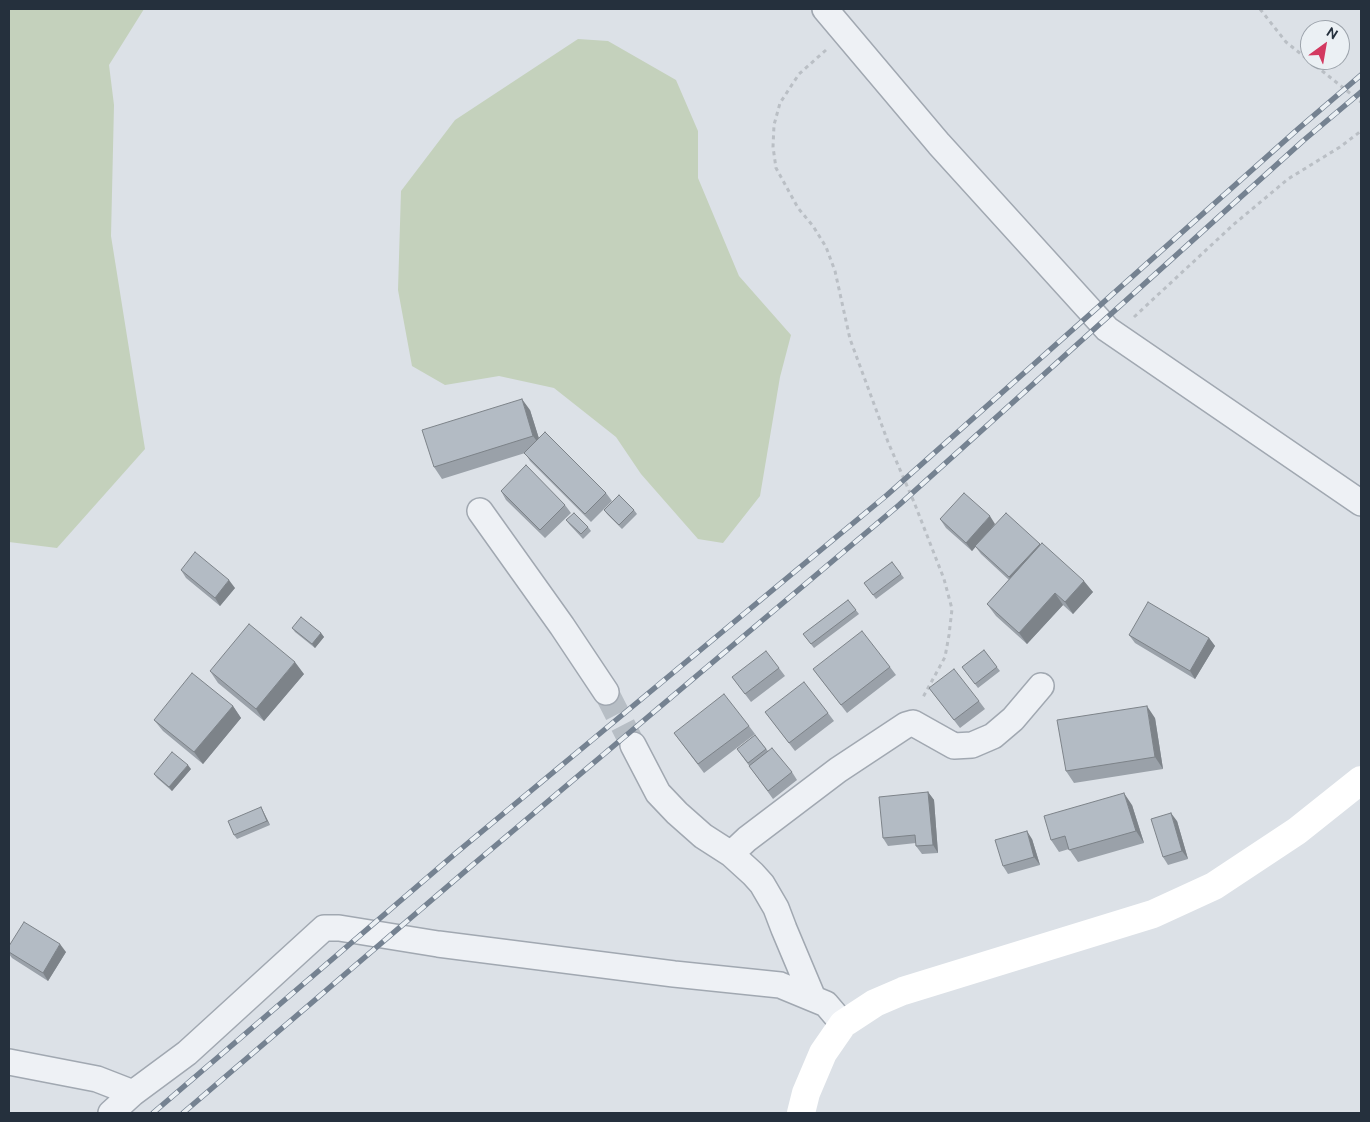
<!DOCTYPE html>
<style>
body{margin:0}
#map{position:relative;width:1370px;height:1122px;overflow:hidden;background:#dce1e7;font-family:Ubuntu,sans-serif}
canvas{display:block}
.frame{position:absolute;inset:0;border:10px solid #25303d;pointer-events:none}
.north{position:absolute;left:1300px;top:20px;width:50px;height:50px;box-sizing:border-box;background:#ebf0f4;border:1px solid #9ca3ab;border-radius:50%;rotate:32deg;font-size:14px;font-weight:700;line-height:20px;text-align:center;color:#25303d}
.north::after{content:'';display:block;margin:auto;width:18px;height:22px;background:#d33960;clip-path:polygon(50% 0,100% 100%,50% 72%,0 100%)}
</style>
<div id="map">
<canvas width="1370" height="1122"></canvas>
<div class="frame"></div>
<div class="north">N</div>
</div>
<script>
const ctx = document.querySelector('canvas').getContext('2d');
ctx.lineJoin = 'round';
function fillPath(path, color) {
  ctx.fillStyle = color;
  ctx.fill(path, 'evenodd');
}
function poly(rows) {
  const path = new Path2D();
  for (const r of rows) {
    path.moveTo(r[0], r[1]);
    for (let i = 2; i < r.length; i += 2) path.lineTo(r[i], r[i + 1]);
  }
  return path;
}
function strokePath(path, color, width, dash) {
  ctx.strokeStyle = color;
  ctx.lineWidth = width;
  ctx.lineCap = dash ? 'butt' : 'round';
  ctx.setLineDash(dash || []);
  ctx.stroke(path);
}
fillPath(poly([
 [9,9,144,9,109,65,114,105,111,236,145,449,57,548,9,542],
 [578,39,608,41,676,80,698,131,698,178,739,276,791,335,780,377,760,496,723,543,698,539,641,474,616,437,554,388,499,376,445,385,412,366,398,290,401,191,455,120]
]), '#c4d1bc');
strokePath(poly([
 [606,692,633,745]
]), '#b7bec5', 25, [25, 12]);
const street = poly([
 [825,9,939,144,1107,329,1361,503],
 [480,511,562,626,606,692],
 [633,745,658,793,677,813,703,836,731,854,753,874,762,884,776,908,784,929,813,998],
 [731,854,747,839,838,770,906,725,913,723,954,746,972,745,993,736,1013,719,1041,686],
 [9,1062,97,1079,133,1093],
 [111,1113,133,1093,187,1053,324,928,339,928,438,944,674,974,780,985,826,1004,843,1024]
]);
strokePath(street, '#a1a8b1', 28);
strokePath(poly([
 [1260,9,1286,42,1361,102],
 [826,50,799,74,780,103,774,125,773,147,776,168,798,208,813,226,826,247,835,271,850,339,888,442,914,502,944,579,952,609,949,635,945,657,922,699],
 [1134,317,1233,225,1288,179,1340,147,1361,131]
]), '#babfc5', 3, [4, 4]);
strokePath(street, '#eef1f5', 25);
strokePath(poly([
 [801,1113,806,1093,823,1053,843,1024,875,1003,903,991,1153,914,1214,886,1297,831,1361,780]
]), '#fff', 28);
const rail = poly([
 [153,1113,456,853,887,495,1298,129,1361,75],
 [183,1113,469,868,899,505,1304,140,1361,92]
]);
strokePath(rail, '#758291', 5.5);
strokePath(rail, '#ebf0f4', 4, [11]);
fillPath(poly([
 [530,410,539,439,606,493,612,501,591,522,530,461,525,453,442,479,434,467],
 [501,491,565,505,571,513,545,538,506,500],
 [604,510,634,510,637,514,622,529,607,514],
 [940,519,995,524,972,551,946,528],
 [566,520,588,527,591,531,583,539,569,524],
 [1041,545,1093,592,1073,614,1063,605,1027,644,996,616,987,604,1009,580,981,554,975,546],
 [892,562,904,578,876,599,864,583],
 [181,570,235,588,220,606,186,578],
 [848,600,859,614,814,648,803,634],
 [292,628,321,633,324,637,315,648,295,632],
 [1129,635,1209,638,1215,646,1195,679,1135,643],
 [984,650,1000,671,978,688,962,667],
 [890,667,896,675,847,713,813,669],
 [779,668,785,676,751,702,732,677],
 [210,671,304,674,264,721,218,683],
 [929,688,979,701,985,709,960,728],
 [233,706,241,718,203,764,163,731,154,720],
 [765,712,828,713,834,721,795,751],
 [1155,718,1163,769,1074,783,1066,771],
 [749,726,755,734,704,773,674,733],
 [755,735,768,751,792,772,797,780,773,799,737,749],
 [191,769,172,791,157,778,154,774],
 [928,792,934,800,938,853,922,854,916,846,916,843,888,846,883,838],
 [1132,805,1144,843,1078,862,1069,849,1059,852,1051,840],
 [261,807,270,825,237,839,234,835],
 [1177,821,1188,859,1168,865,1163,857],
 [1032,839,1040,865,1008,874,1003,866],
 [9,946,66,952,48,981,12,958,9,954]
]), '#9aa1a9');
fillPath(poly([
 [522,399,530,410,542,448,533,436],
 [990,516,995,524,972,551,966,543],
 [1040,544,1045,552,1015,585,1009,577],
 [229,580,235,588,220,606,215,598],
 [1084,581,1093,592,1073,614,1065,602],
 [1055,593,1063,605,1027,644,1019,633],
 [321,633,324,637,315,648,312,644],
 [1209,638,1215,646,1195,679,1190,671],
 [295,662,304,674,264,721,256,709],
 [233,706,241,718,203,764,194,752],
 [1147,706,1155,718,1163,769,1155,757],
 [188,765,191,769,172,791,169,787],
 [928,792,934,800,938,853,933,845],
 [1124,793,1132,805,1144,843,1136,831],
 [261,807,270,825,267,821],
 [1171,813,1177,821,1188,859,1182,851],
 [1027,831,1032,839,1040,865,1034,857],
 [60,944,66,952,48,981,43,973]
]), '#7d8389');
const building = poly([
 [522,399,533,436,434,467,422,430,522,399],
 [545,432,606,493,585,514,524,453,545,432],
 [526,465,565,505,540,530,501,491,526,465],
 [964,493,990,516,966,543,940,519,964,493],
 [619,495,634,510,619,525,604,510,619,495],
 [574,513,588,527,581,534,566,520,574,513],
 [1006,513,1040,544,1009,577,975,546,1006,513],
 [1042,543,1084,581,1065,602,1055,593,1019,633,987,604,1042,543],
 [195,552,229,580,215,598,181,570,195,552],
 [892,562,901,574,873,595,864,583,892,562],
 [848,600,856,610,811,644,803,634,848,600],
 [1148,602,1209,638,1190,671,1129,635,1148,602],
 [301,617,321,633,312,644,292,628,301,617],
 [249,624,295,662,256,709,210,671,249,624],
 [862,631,890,667,841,705,813,669,862,631],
 [984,650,997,667,975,684,962,667,984,650],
 [766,651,779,668,745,694,732,677,766,651],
 [954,669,979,701,954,720,929,688,954,669],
 [192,673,233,706,194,752,154,720,192,673],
 [804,682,828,713,789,743,765,712,804,682],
 [724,694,749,726,698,764,674,733,724,694],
 [1147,706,1155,757,1066,771,1057,720,1147,706],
 [755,735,766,749,748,763,737,749,755,735],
 [772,748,792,772,768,791,749,766,772,748],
 [172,752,188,765,169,787,154,774,172,752],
 [928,792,933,845,916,846,915,835,883,838,879,797,928,792],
 [1124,793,1136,831,1069,850,1065,836,1051,840,1044,816,1124,793],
 [261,807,267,821,234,835,228,821,261,807],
 [1171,813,1182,851,1163,857,1151,819,1171,813],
 [1027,831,1034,857,1003,866,995,840,1027,831],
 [24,922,60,944,43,973,9,952,9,946,24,922]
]);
fillPath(building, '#b3bbc4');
strokePath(building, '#7d8389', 1);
</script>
